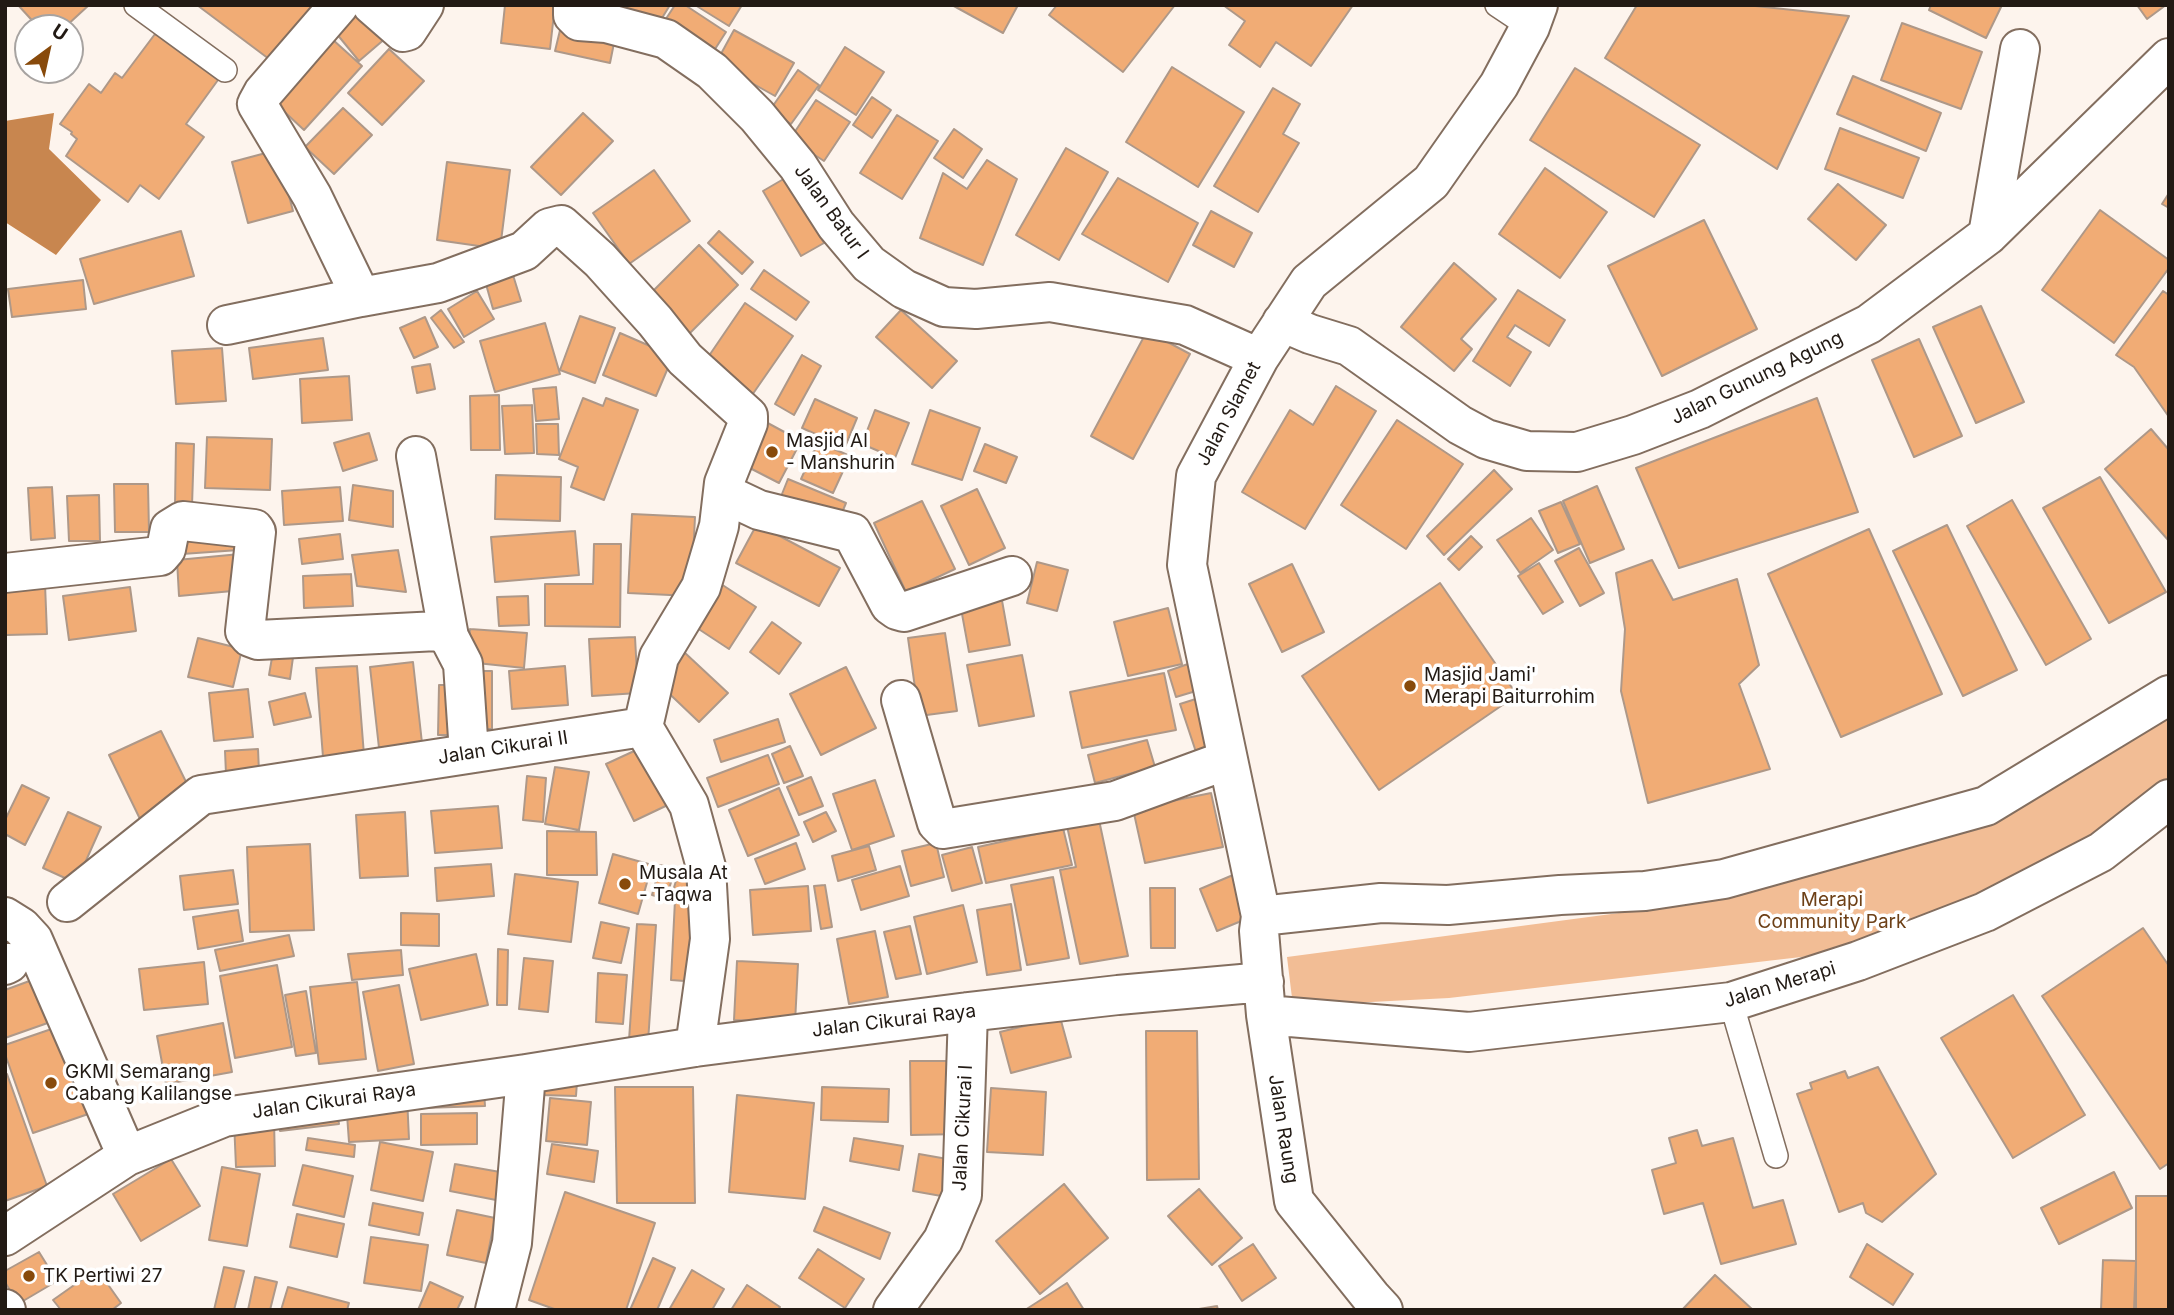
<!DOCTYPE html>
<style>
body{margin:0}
#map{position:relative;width:2174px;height:1315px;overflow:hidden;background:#fdf4ed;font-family:Inter,sans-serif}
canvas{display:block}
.frame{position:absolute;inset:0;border:7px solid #221a14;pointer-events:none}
.north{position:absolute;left:14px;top:14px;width:70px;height:70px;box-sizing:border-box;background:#fff;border:2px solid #a7a3a1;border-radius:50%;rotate:33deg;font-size:19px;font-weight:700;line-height:28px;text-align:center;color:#221a14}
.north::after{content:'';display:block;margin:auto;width:24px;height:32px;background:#884a0b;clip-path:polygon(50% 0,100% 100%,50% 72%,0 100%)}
</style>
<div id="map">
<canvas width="2174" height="1315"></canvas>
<div class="frame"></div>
<div class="north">U</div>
</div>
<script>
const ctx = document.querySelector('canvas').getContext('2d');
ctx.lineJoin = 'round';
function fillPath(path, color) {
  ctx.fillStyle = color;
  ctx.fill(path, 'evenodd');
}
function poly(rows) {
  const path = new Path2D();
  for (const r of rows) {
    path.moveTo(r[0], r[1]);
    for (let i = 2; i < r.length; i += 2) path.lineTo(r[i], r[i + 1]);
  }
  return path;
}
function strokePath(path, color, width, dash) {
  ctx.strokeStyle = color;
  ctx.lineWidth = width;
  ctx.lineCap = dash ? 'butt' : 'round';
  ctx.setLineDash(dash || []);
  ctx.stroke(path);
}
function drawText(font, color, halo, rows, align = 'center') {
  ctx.font = font + ' Inter,sans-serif';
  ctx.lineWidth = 7;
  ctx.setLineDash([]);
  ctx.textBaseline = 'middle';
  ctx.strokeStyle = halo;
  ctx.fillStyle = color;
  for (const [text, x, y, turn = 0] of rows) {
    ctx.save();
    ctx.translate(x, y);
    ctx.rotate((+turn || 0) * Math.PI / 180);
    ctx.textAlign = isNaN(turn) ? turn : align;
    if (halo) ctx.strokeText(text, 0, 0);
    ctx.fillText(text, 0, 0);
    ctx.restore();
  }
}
fillPath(poly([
 [2169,708,2169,785,2091,846,1844,952,1449,998,1293,1006,1287,957,1717,900,1990,821]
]), '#f2bd95');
fillPath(poly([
 [54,113,49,149,101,200,56,255,5,222,5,121]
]), '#c8864f');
const building = poly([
 [18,5,89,5,64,28,39,28,18,5],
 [197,5,328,5,281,68,197,5],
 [347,5,387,37,359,61,327,22,347,5],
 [505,5,555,5,550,49,501,43,505,5],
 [615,5,670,5,654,31,615,5],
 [675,5,685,5,726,32,708,60,660,28,675,5],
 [695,5,742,5,729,26,695,5],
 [952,5,1018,5,1003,33,952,5],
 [1057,5,1175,5,1123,72,1049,15,1057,5],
 [1223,5,1353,5,1311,66,1276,42,1260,67,1229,45,1245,21,1223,5],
 [1637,5,1746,5,1849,16,1777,169,1605,58,1637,5],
 [1931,5,2002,5,1986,38,1929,10,1931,5],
 [2137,5,2166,5,2147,19,2137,5],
 [562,22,616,33,610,63,555,51,562,22],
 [1902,23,1982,52,1961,109,1881,80,1902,23],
 [734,30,794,63,775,96,716,63,734,30],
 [155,34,218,80,186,124,204,137,159,199,140,185,128,202,66,156,77,139,71,134,72,132,60,124,89,84,101,93,115,73,122,78,155,34],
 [332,39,362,66,304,130,275,103,332,39],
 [845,47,884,72,856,115,818,90,845,47],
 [389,49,424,81,382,125,348,93,389,49],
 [1172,67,1244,112,1198,187,1126,142,1172,67],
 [1575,68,1700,145,1654,217,1530,140,1575,68],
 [798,70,819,85,791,124,770,110,798,70],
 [1853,76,1941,113,1926,151,1837,114,1853,76],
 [1273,88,1300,104,1283,134,1299,143,1258,212,1214,186,1273,88],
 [872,97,891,110,872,138,853,125,872,97],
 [816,100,850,122,824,161,790,139,816,100],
 [343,108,372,135,334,174,305,147,343,108],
 [583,113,613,141,561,195,531,167,583,113],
 [897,115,938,141,902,199,860,173,897,115],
 [1840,128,1919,158,1903,198,1825,169,1840,128],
 [954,129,982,149,963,178,934,158,954,129],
 [1066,148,1108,172,1059,260,1016,235,1066,148],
 [277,150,293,211,248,223,232,162,277,150],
 [987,160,1017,179,983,265,920,238,943,173,967,189,987,160],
 [447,162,510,170,500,249,437,240,447,162],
 [1545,168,1607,212,1560,278,1499,234,1545,168],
 [654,170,690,221,629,264,593,213,654,170],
 [787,177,824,243,801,256,763,191,787,177],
 [1118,178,1198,223,1168,282,1082,234,1118,178],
 [1838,184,1886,225,1856,260,1808,219,1838,184],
 [2169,193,2169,208,2162,204,2169,193],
 [2100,210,2169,260,2169,268,2114,343,2042,290,2100,210],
 [1211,211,1252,233,1234,267,1193,245,1211,211],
 [1704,220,1757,329,1662,376,1608,266,1704,220],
 [181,231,194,276,94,304,80,259,181,231],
 [719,231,753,262,742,274,708,243,719,231],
 [699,245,738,285,689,334,649,295,699,245],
 [509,262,521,301,493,309,482,270,509,262],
 [1454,263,1496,299,1461,339,1472,349,1454,371,1401,327,1454,263],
 [764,270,809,302,796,320,751,289,764,270],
 [83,280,86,309,12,317,8,289,83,280],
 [1518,290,1565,320,1549,346,1515,325,1507,337,1531,352,1510,386,1473,361,1518,290],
 [477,291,494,319,464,337,448,309,477,291],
 [2163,291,2169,295,2169,417,2134,367,2116,355,2163,291],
 [745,303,793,336,750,398,702,366,745,303],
 [1981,306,2024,402,1976,423,1933,327,1981,306],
 [441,310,464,342,454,348,431,318,441,310],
 [901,310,957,361,932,388,876,337,901,310],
 [580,316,615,328,595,383,560,370,580,316],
 [425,317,438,347,414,358,400,328,425,317],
 [545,323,560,374,495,392,480,341,545,323],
 [1147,331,1190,354,1133,459,1091,436,1147,331],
 [620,333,673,356,656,396,603,375,620,333],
 [323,338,328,370,253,379,249,348,323,338],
 [1919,339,1962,436,1914,457,1872,360,1919,339],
 [222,348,226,401,176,404,172,351,222,348],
 [802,355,821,366,794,415,775,404,802,355],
 [430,364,435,389,417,393,412,367,430,364],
 [349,376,352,420,302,423,300,379,349,376],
 [1336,386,1376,411,1305,529,1242,492,1290,410,1313,425,1336,386],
 [556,387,559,419,536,421,533,389,556,387],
 [499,395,500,450,471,450,470,396,499,395],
 [583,398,603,406,606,398,638,410,604,500,571,487,578,467,559,459,583,398],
 [1817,398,1858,512,1679,568,1636,468,1817,398],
 [815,399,857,418,845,447,802,428,815,399],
 [532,405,534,453,505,454,502,406,532,405],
 [875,410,909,423,895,458,862,444,875,410],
 [930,410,980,428,962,480,912,464,930,410],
 [1397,420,1463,464,1406,549,1341,505,1397,420],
 [764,421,801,441,779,483,742,464,764,421],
 [536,424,558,424,559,455,537,454,536,424],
 [2151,429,2169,450,2169,541,2105,469,2151,429],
 [369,433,377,460,343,471,334,443,369,433],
 [207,437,272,439,270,490,205,488,207,437],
 [818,442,850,456,833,493,801,479,818,442],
 [176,443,194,444,192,506,175,506,176,443],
 [985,444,1017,457,1006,483,974,471,985,444],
 [1494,470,1512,489,1444,555,1427,536,1494,470],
 [496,475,561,477,560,521,495,519,496,475],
 [2100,477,2166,592,2109,623,2043,508,2100,477],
 [788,479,846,503,836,527,778,504,788,479],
 [114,484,148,484,149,532,115,532,114,484],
 [353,485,393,491,393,527,349,520,353,485],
 [1597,486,1624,549,1590,563,1563,501,1597,486],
 [52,487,55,538,31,540,28,488,52,487],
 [340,487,343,521,284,525,282,491,340,487],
 [977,489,1005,548,969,565,941,506,977,489],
 [99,495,100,541,69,541,67,496,99,495],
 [2012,500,2091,639,2046,665,1967,526,2012,500],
 [922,501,955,569,906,592,874,523,922,501],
 [1561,502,1580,544,1558,553,1539,511,1561,502],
 [632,514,695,517,691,596,628,593,632,514],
 [1531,518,1553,550,1520,573,1497,540,1531,518],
 [757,524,840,568,819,606,736,563,757,524],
 [1947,525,2017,670,1963,696,1893,551,1947,525],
 [1869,529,1942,694,1841,737,1768,574,1869,529],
 [238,530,239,550,182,554,180,534,238,530],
 [575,531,579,575,495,582,491,537,575,531],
 [340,534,343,559,302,564,299,539,340,534],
 [1471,536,1482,547,1459,570,1448,559,1471,536],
 [594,544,621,544,620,627,545,626,545,584,593,584,594,544],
 [1579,548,1604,593,1580,606,1555,561,1579,548],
 [398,550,406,592,357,586,352,555,398,550],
 [240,554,243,590,179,596,177,560,240,554],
 [1652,560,1673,600,1737,579,1759,665,1739,684,1770,769,1648,803,1621,691,1625,629,1616,573,1652,560],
 [1037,562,1068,570,1057,611,1027,603,1037,562],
 [1539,563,1563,602,1543,614,1518,576,1539,563],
 [1292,564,1324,632,1282,652,1249,584,1292,564],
 [351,574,353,606,304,608,303,576,351,574],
 [718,582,756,607,729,649,691,624,718,582],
 [1440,583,1517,695,1379,790,1302,676,1440,583],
 [45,584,47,634,6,635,5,586,45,584],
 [130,587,136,631,69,640,63,596,130,587],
 [1001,595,1010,645,969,652,960,603,1001,595],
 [528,596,529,625,499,626,497,597,528,596],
 [1168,608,1182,664,1128,676,1114,622,1168,608],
 [772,622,801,643,779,674,750,652,772,622],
 [470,629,527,633,524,668,467,662,470,629],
 [945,633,957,711,919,716,908,638,945,633],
 [635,637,638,693,592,696,589,639,635,637],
 [198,638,242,649,233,687,188,677,198,638],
 [274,646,294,650,290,679,269,675,274,646],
 [684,652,728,693,699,722,656,681,684,652],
 [1022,655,1034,716,979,726,967,665,1022,655],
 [413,662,422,743,379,748,370,667,413,662],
 [1188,664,1196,691,1176,697,1168,671,1188,664],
 [357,666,364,755,323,757,316,668,357,666],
 [565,666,568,705,512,709,509,671,565,666],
 [846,667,876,728,821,755,790,694,846,667],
 [473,671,492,671,492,729,472,729,473,671],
 [1164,673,1176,730,1082,748,1070,692,1164,673],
 [439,685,460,685,459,735,438,735,439,685],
 [248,689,253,737,214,741,209,693,248,689],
 [305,693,311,717,274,725,269,702,305,693],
 [1202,697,1219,748,1197,755,1180,704,1202,697],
 [778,719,785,742,721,762,714,740,778,719],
 [161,731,192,794,140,819,109,755,161,731],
 [1147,740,1155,767,1095,783,1088,755,1147,740],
 [645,746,672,803,634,821,606,764,645,746],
 [790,746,803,776,784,783,772,754,790,746],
 [258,749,259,772,226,774,225,751,258,749],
 [768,755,779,784,718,807,707,778,768,755],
 [555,767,589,772,579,830,545,824,555,767],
 [527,776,546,778,543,822,523,820,527,776],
 [811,777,823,806,799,815,787,787,811,777],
 [875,780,894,836,852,850,833,794,875,780],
 [22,785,49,798,25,845,5,834,5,820,22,785],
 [779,788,799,835,748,856,729,810,779,788],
 [1211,793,1223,847,1145,863,1133,809,1211,793],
 [498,806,502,848,435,853,431,811,498,806],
 [68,812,101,827,76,883,43,868,68,812],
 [405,812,408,876,360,878,356,815,405,812],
 [826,812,836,831,813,842,804,822,826,812],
 [1099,820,1128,956,1080,964,1060,870,1076,867,1067,826,1099,820],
 [1063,828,1072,865,986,883,978,847,1063,828],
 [547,831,596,832,597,875,547,875,547,831],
 [796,843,805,869,765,884,755,859,796,843],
 [936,843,944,877,911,886,902,851,936,843],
 [310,844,314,930,250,932,247,847,310,844],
 [869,846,876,870,838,881,832,856,869,846],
 [972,847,982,883,952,891,942,855,972,847],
 [613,854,652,865,638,914,599,903,613,854],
 [491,864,494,896,437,901,435,868,491,864],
 [660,865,675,869,666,899,652,895,660,865],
 [900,866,909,896,861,910,852,880,900,866],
 [233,870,238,904,184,910,180,876,233,870],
 [679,871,695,876,689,899,672,894,679,871],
 [515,874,578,882,571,942,508,934,515,874],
 [1233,875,1251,917,1217,931,1200,889,1233,875],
 [1053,877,1069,958,1027,965,1011,885,1053,877],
 [825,885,832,927,821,929,814,886,825,885],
 [808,886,811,931,753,935,750,890,808,886],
 [1150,888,1175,888,1175,948,1151,948,1150,888],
 [675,900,702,901,698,982,671,980,675,900],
 [1011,904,1021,970,987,975,977,910,1011,904],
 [963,905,977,962,927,974,914,917,963,905],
 [238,910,243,941,198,949,193,917,238,910],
 [401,913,439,914,439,946,401,945,401,913],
 [601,922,629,928,621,963,593,958,601,922],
 [637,924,656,925,648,1042,629,1040,637,924],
 [910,926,921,974,896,979,884,932,910,926],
 [2143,928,2169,966,2169,1163,2160,1169,2042,996,2143,928],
 [875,931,888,997,849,1004,837,939,875,931],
 [289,935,294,956,220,971,215,950,289,935],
 [498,949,508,950,507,1005,497,1005,498,949],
 [401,950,403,975,352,980,348,954,401,950],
 [476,954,488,1005,421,1020,409,969,476,954],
 [524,958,553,961,548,1012,519,1009,524,958],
 [737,961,798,964,795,1023,734,1020,737,961],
 [204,962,208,1004,144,1010,139,969,204,962],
 [277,965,292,1047,235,1058,220,976,277,965],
 [598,973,627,975,623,1024,596,1022,598,973],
 [43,976,59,1019,5,1038,5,990,43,976],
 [357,982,366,1059,319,1064,310,987,357,982],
 [399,985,414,1064,378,1071,363,992,399,985],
 [306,991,316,1053,296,1056,285,995,306,991],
 [2013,995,2085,1115,2013,1158,1941,1038,2013,995],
 [1060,1017,1071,1057,1011,1073,1000,1032,1060,1017],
 [223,1023,232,1072,166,1084,157,1036,223,1023],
 [66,1024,97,1111,33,1133,5,1054,5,1045,66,1024],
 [1146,1031,1197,1031,1199,1179,1147,1180,1146,1031],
 [910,1061,961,1061,961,1134,911,1135,910,1061],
 [1878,1067,1936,1174,1882,1222,1866,1213,1863,1203,1839,1212,1797,1094,1812,1089,1810,1083,1845,1071,1848,1078,1878,1067],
 [7,1074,47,1186,5,1201,5,1075,7,1074],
 [540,1080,577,1082,576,1096,539,1095,540,1080],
 [615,1087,693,1087,695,1203,617,1203,615,1087],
 [822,1087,889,1089,888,1122,821,1120,822,1087],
 [991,1088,1046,1092,1043,1155,987,1152,991,1088],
 [484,1091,485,1106,423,1108,422,1093,484,1091],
 [737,1095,814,1103,805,1199,729,1192,737,1095],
 [407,1097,409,1139,349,1142,346,1101,407,1097],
 [550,1098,591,1102,587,1145,546,1141,550,1098],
 [336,1107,339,1124,280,1131,278,1115,336,1107],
 [477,1113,477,1144,421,1145,421,1114,477,1113],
 [274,1119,275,1166,236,1167,234,1121,274,1119],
 [1697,1130,1702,1146,1733,1138,1753,1208,1783,1200,1796,1244,1721,1264,1703,1203,1664,1214,1652,1170,1676,1163,1669,1138,1697,1130],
 [308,1138,355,1145,354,1157,306,1150,308,1138],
 [854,1138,903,1146,899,1170,850,1161,854,1138],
 [380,1142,433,1152,423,1201,371,1190,380,1142],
 [552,1144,598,1151,594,1182,547,1174,552,1144],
 [919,1154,953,1160,947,1197,913,1191,919,1154],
 [171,1159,200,1206,141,1241,113,1194,171,1159],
 [455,1164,500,1172,496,1200,450,1191,455,1164],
 [303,1165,353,1176,344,1217,293,1205,303,1165],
 [222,1167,260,1174,247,1246,209,1240,222,1167],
 [2114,1172,2132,1208,2059,1244,2041,1208,2114,1172],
 [1064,1184,1108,1238,1040,1294,996,1241,1064,1184],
 [1199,1189,1242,1238,1212,1265,1168,1216,1199,1189],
 [565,1192,655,1223,626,1310,557,1310,529,1300,565,1192],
 [2136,1196,2169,1196,2169,1310,2136,1310,2136,1196],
 [373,1203,423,1213,419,1235,369,1225,373,1203],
 [824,1207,890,1233,880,1259,814,1231,824,1207],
 [457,1210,495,1218,486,1263,447,1255,457,1210],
 [297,1214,344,1224,337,1257,290,1247,297,1214],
 [371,1237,428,1245,421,1291,364,1283,371,1237],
 [1253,1244,1276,1278,1242,1301,1219,1266,1253,1244],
 [1867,1244,1913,1274,1893,1305,1850,1277,1867,1244],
 [818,1249,864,1279,845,1308,799,1278,818,1249],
 [39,1252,57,1281,18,1304,5,1282,5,1271,39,1252],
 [653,1258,675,1268,657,1310,630,1310,653,1258],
 [2103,1260,2136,1261,2134,1310,2101,1310,2103,1260],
 [224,1267,244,1271,234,1310,214,1310,224,1267],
 [97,1269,121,1303,112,1310,61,1310,53,1300,97,1269],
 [692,1270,724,1289,712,1310,669,1310,692,1270],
 [1715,1275,1753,1310,1682,1310,1715,1275],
 [255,1277,277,1282,270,1310,248,1310,255,1277],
 [430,1282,463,1297,457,1310,418,1310,430,1282],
 [1067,1283,1084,1310,1025,1310,1067,1283],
 [747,1285,780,1307,778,1310,731,1310,747,1285],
 [288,1287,349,1303,347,1310,281,1310,288,1287],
 [1217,1306,1218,1310,1193,1310,1217,1306]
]);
fillPath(building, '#f1ac75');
strokePath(building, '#ae9888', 2);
const lane = poly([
 [136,5,225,70],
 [1497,5,1530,27],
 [1731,1002,1776,1156]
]);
const street = poly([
 [339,5,263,93,257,104,312,196,361,297,438,283,524,251,549,228,561,225,600,260,655,321,685,359,748,416,748,423,724,483,719,526,701,587,659,657,643,727],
 [372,5,403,32,407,31,424,5],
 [573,5,573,15,579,21,606,23,666,39,712,71,757,116,798,166,836,225,869,264,904,289,944,307,976,309,1050,302,1185,325,1259,358],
 [1988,235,2020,49],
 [1282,322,1310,334,1349,346,1460,425,1486,439,1527,451,1577,452,1633,435,1700,409,1869,324,1988,235,2169,58],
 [227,325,361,297],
 [416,456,449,637],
 [723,493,759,510,852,533,890,605,897,610,904,612,1012,576],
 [5,573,160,556,166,549,170,529,183,521,254,529,256,532,245,631,250,637,258,640,438,631,449,637,463,664,469,753],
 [901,700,937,823,943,829,1115,801,1227,760],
 [67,902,201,795,643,727,689,805,706,867,710,939,695,1047],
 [1261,916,1381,903,1448,905,1560,895,1645,891,1724,879,1986,806,2169,695],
 [5,917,21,927,33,940,127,1156],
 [5,965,9,963],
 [1266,1015,1469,1032,1731,1002,1858,961,1985,912,2101,852,2169,799],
 [5,1236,127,1156,224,1117,526,1074,695,1047,968,1012,1118,995,1264,982],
 [5,1309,6,1310],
 [495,1310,512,1243,526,1074],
 [893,1310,943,1240,962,1195,968,1012],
 [1383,1310,1371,1297,1294,1201,1266,1015,1259,931,1261,916,1187,565,1196,476,1259,358,1309,282,1431,182,1499,85,1530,27,1538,5]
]);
strokePath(lane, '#836e5f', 26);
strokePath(street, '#836e5f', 42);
strokePath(lane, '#fff', 23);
strokePath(street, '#fff', 38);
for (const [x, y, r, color] of [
 [772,452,7,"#884a0b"],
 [1410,686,7,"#884a0b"],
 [625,884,7,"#884a0b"],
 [51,1083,7,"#884a0b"],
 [29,1276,7,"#884a0b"]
]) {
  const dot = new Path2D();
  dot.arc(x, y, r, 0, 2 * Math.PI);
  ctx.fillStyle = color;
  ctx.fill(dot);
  strokePath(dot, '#fff', 2.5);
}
drawText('19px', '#221a14', '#fff', [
 ["Jalan Batur I",831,212,54],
 ["Jalan Gunung Agung",1757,378,-26],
 ["Jalan Slamet",1229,414,-62],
 ["Jalan Cikurai II",503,748,-9],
 ["Jalan Merapi",1780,985,-17],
 ["Jalan Cikurai Raya",894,1021,-7],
 ["Jalan Cikurai Raya",334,1101,-8],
 ["Jalan Cikurai I",963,1128,-87],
 ["Jalan Raung",1283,1129,81]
]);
drawText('19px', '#221a14', '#fff', [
 ["Masjid Al",786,441],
 ["- Manshurin",786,463],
 ["Masjid Jami'",1424,675],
 ["Merapi Baiturrohim",1424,697],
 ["Musala At",639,873],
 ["- Taqwa",639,895],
 ["GKMI Semarang",65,1072],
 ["Cabang Kalilangse",65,1094],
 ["TK Pertiwi 27",43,1276]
], 'left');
drawText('19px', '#6d4017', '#fff', [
 ["Merapi",1832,900],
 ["Community Park",1832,922]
]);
</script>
